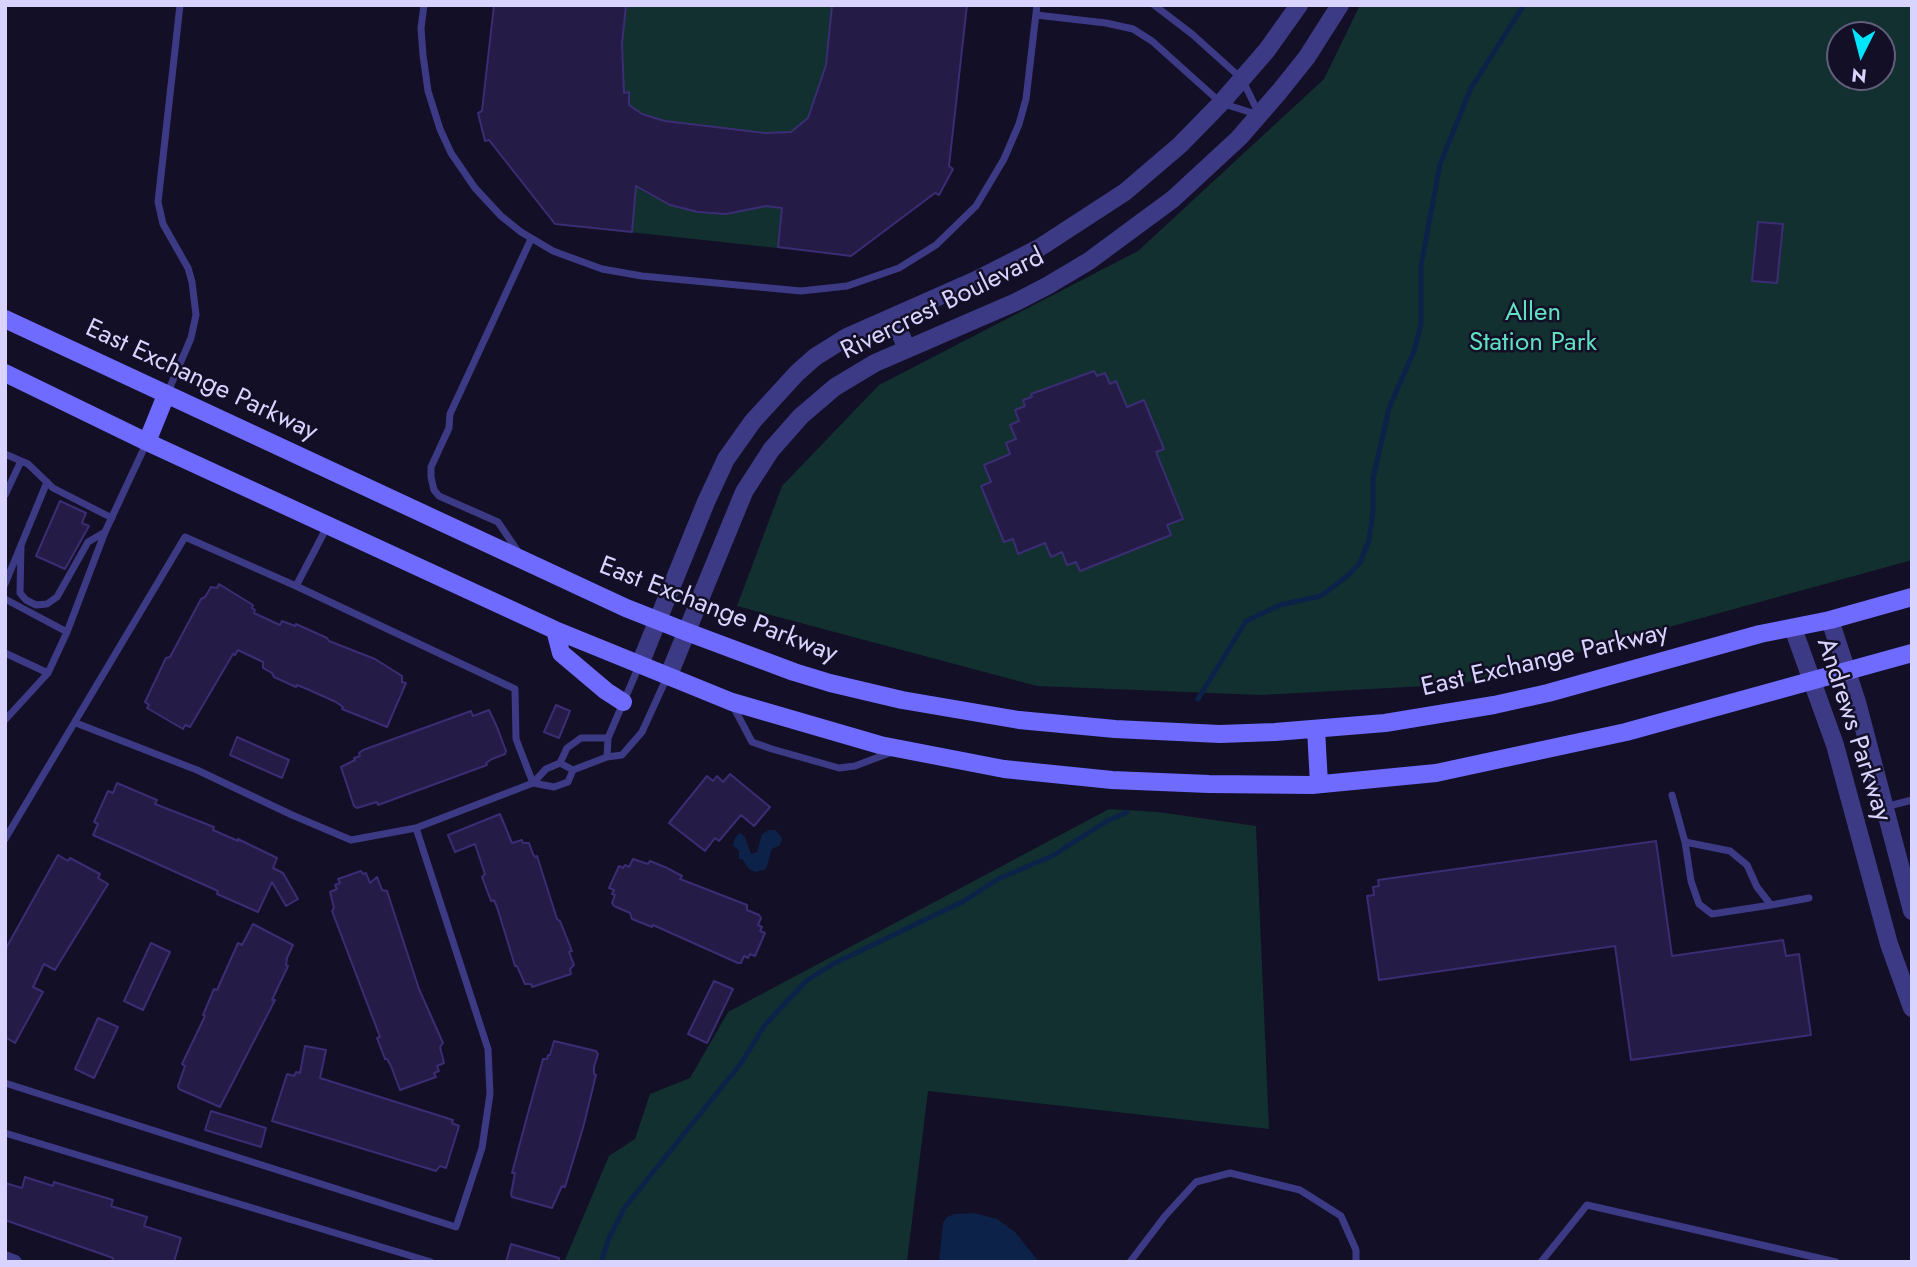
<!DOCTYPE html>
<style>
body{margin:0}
#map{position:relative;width:1917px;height:1267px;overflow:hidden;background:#130f26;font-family:Jost,sans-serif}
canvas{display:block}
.frame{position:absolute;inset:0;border:7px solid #d9d4ff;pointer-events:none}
.north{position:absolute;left:1826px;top:21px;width:70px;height:70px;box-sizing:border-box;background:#130f26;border:2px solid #625e7d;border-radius:50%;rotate:186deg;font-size:19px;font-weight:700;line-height:28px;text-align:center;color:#d9d4ff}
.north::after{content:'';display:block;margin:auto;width:24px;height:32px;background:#00e5ff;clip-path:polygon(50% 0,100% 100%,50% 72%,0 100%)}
</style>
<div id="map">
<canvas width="1917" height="1267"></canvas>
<div class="frame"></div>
<div class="north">N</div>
</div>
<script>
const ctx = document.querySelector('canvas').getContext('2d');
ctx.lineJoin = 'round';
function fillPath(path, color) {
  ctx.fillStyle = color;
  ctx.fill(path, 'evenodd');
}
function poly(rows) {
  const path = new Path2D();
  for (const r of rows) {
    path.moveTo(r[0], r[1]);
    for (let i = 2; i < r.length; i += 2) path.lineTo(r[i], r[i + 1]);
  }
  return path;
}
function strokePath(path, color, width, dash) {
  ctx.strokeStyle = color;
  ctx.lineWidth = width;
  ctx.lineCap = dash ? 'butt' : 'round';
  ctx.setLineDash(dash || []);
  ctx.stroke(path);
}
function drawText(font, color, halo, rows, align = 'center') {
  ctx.font = font + ' Jost,sans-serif';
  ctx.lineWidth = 5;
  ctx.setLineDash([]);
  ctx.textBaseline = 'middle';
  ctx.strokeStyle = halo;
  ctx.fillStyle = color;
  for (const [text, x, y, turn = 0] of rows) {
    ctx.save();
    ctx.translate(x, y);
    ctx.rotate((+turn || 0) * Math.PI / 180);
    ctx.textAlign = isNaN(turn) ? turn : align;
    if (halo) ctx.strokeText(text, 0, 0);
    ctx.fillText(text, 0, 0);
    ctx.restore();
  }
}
fillPath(poly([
 [513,5,967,5,964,39,944,37,942,60,961,62,949,165,953,169,939,195,934,193,851,256,555,224,489,140,485,141,478,113,482,111,492,25],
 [1360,5,1912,5,1912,560,1462,684,1261,695,1037,686,737,606,782,486,879,385,1138,251,1324,79],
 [1840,35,1882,35,1882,77,1840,77],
 [1109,809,1158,812,1256,826,1269,1129,928,1091,907,1262,564,1262,609,1156,635,1139,650,1094,690,1078,728,1012]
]), '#12302f');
fillPath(poly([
 [769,830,775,830,780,835,782,839,780,845,772,849,766,869,755,872,749,869,742,859,739,859,739,851,733,845,735,838,740,833,745,837,751,854,757,852,762,834],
 [974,1213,997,1219,1015,1232,1039,1262,939,1262,943,1223,947,1217,954,1214]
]), '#0c2248');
strokePath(poly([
 [1198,699,1246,621,1280,605,1321,596,1347,576,1360,563,1369,540,1373,512,1373,479,1389,408,1414,351,1421,324,1421,266,1440,164,1471,88,1524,5],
 [601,1262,609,1238,625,1207,742,1062,764,1026,806,981,833,964,964,901,998,879,1052,856,1107,821,1127,812]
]), '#0c2248', 5);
const building = poly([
 [494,5,626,5,622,44,624,93,629,92,629,105,642,114,665,121,765,133,791,132,808,118,826,65,832,5,967,5,949,166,953,169,939,195,935,193,851,256,778,247,782,208,766,206,726,214,698,212,670,205,636,186,632,232,555,224,489,140,485,141,478,113,482,111,494,5],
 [1758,222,1783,224,1777,283,1752,281,1758,222],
 [1094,371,1097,376,1105,373,1110,384,1116,381,1127,407,1144,400,1164,449,1156,452,1183,519,1167,525,1171,535,1080,571,1076,562,1067,565,1062,552,1051,557,1045,543,1018,554,1013,539,1004,542,981,486,991,482,984,465,1010,454,1006,443,1016,439,1010,425,1019,421,1015,410,1025,406,1023,400,1032,397,1031,394,1094,371],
 [60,501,86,513,82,523,89,526,65,569,36,556,60,501],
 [219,584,253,605,252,608,255,610,254,613,280,625,282,621,295,626,296,624,327,638,329,641,375,659,402,676,402,682,406,683,387,727,342,709,343,707,336,702,307,689,297,685,296,687,274,677,272,673,263,668,263,662,238,650,235,655,233,654,190,727,185,725,183,729,147,708,149,705,145,702,166,658,170,657,201,599,205,597,211,587,217,588,219,584],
 [556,705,570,711,559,738,544,732,556,705],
 [489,710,497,727,506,751,505,754,492,759,486,763,487,765,378,805,377,802,357,808,354,806,341,767,355,760,354,758,360,756,359,753,363,750,471,711,473,716,489,710],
 [237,737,289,760,282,778,230,755,237,737],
 [730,774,770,807,754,826,741,815,719,841,715,838,705,851,669,823,707,776,713,781,717,776,723,782,730,774],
 [117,783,157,800,155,804,214,827,213,830,238,841,238,839,277,858,273,868,283,873,298,899,286,906,272,882,258,912,217,894,218,891,93,835,98,824,94,822,108,791,113,793,117,783],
 [500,814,512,843,522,840,523,843,529,843,533,854,535,857,537,856,557,919,560,921,572,951,569,952,574,965,570,969,571,974,532,987,531,984,525,984,517,966,515,966,497,907,494,900,491,901,482,877,485,874,475,844,455,852,448,835,500,814],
 [1656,841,1672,956,1783,940,1786,956,1799,954,1811,1035,1631,1060,1615,946,1379,980,1367,896,1374,895,1373,887,1379,886,1378,880,1656,841],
 [58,855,68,861,70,858,100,874,98,878,108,884,55,970,44,964,33,987,43,992,15,1043,5,1037,5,950,58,855],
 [633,859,648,864,650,861,667,868,682,876,680,879,747,905,747,910,759,915,761,918,758,925,762,927,760,931,765,933,755,956,750,954,748,958,744,956,741,963,738,963,653,925,652,927,632,919,630,913,614,906,612,903,615,895,612,894,614,890,609,888,619,866,623,868,625,865,629,867,633,859],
 [361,871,363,874,366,873,370,883,377,877,382,890,387,891,419,989,443,1043,440,1047,444,1063,437,1066,439,1071,434,1073,436,1077,400,1090,391,1066,387,1059,385,1059,377,1038,380,1037,332,911,334,908,330,892,337,889,335,885,340,883,338,879,361,871],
 [253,924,293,945,287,958,286,965,288,966,272,1000,275,1000,220,1107,179,1089,178,1086,185,1066,182,1064,205,1016,203,1015,214,989,217,990,238,943,242,945,253,924],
 [151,943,170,952,143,1010,124,1001,151,943],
 [714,981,733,989,707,1043,688,1034,714,981],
 [98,1018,118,1027,94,1078,75,1069,98,1018],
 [554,1041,596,1051,598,1054,594,1067,594,1074,596,1075,583,1128,565,1187,562,1186,552,1208,512,1197,511,1194,515,1173,512,1173,528,1113,543,1059,547,1059,548,1055,550,1055,554,1041],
 [305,1046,326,1050,320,1078,453,1120,452,1123,459,1126,446,1168,440,1166,436,1171,272,1121,287,1074,294,1076,296,1072,300,1073,305,1046],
 [211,1111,266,1128,261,1147,205,1130,211,1111],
 [25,1177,53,1186,54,1182,113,1200,111,1206,147,1217,144,1226,181,1238,174,1262,112,1262,113,1258,5,1220,5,1183,22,1188,25,1177],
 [511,1244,559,1258,559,1262,506,1262,511,1244]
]);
fillPath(building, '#241b47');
strokePath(building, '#3b2d73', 2);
strokePath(poly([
 [424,5,421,28,423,55,428,91,440,129,451,153,475,188,501,216,521,232,553,251,602,269,642,276,801,291,847,286,899,268,936,245,976,206,1004,159,1019,124,1026,99,1037,5],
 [1154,5,1192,34,1242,79,1259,114],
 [1036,15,1106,23,1133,29,1152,41,1221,103,1259,115],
 [167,394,191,338,196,315,192,282,188,268,163,224,158,202,180,5],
 [5,454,28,464,53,488,112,518],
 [5,495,21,461],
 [21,545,20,593,26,600,36,605,47,604,57,597,88,542,105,532],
 [519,553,498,522,439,496,434,490,431,477,431,467,449,428,450,414,531,239],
 [5,584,47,482],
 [296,586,328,525],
 [5,599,67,632],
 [5,653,48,673,67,632,105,532,146,444],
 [733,706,752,742,772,749,839,768,855,766,892,752],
 [5,720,48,673],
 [76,723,197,770,292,815,351,840,416,828],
 [607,757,608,738,639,666],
 [560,763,567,748,581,738,608,738],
 [533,783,554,787,568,782,573,770,607,757,622,755,642,732,667,677],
 [1672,795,1685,842,1730,851,1747,865,1757,887,1771,905,1809,898],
 [1885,807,1912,800],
 [5,839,185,537,296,586,515,689,516,739,533,783],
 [1685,842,1691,881,1699,904,1712,914,1771,905],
 [5,1083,456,1227,482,1148,490,1094,488,1049,416,828,533,783,546,769,560,763,573,770],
 [5,1133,431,1262],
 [1130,1262,1165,1216,1196,1182,1230,1173,1300,1190,1341,1216,1356,1250,1356,1262],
 [1541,1262,1587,1205,1836,1262]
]), '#3d3a85', 7);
strokePath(poly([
 [5,1258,15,1262]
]), '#3d3a85', 14);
strokePath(poly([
 [893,317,907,349],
 [1830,620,1857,702,1912,911],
 [1793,628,1835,745,1889,944,1912,1008],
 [640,664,706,502,726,459,753,421,797,373,815,357,847,337,976,280,1039,248,1125,192,1180,145,1221,103,1267,50,1299,5],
 [668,677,744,492,771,450,801,416,835,387,875,363,1016,302,1047,286,1089,261,1173,199,1239,138,1279,92,1307,57,1340,5]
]), '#3d3a85', 18);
strokePath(poly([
 [5,319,626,608,687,632,794,672,830,683,902,700,1019,720,1115,729,1220,734,1275,732,1385,723,1494,705,1548,693,1760,634,1830,620,1912,597],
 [5,373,147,442,555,630,732,702,880,745,1004,769,1112,780,1209,784,1312,785,1436,773,1626,732,1912,653],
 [147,442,166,395],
 [555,630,561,653,606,691,623,702],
 [1316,729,1319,784]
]), '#6f6bff', 18);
drawText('26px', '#d9d4ff', '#130f26', [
 ["Rivercrest Boulevard",943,305,-26],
 ["East Exchange Parkway",201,381,25],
 ["East Exchange Parkway",718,611,21],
 ["East Exchange Parkway",1545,661,-13],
 ["Andrews Parkway",1853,730,72]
]);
drawText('26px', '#5fe0c0', '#130f26', [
 ["Allen",1533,314],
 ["Station Park",1533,344]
]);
</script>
